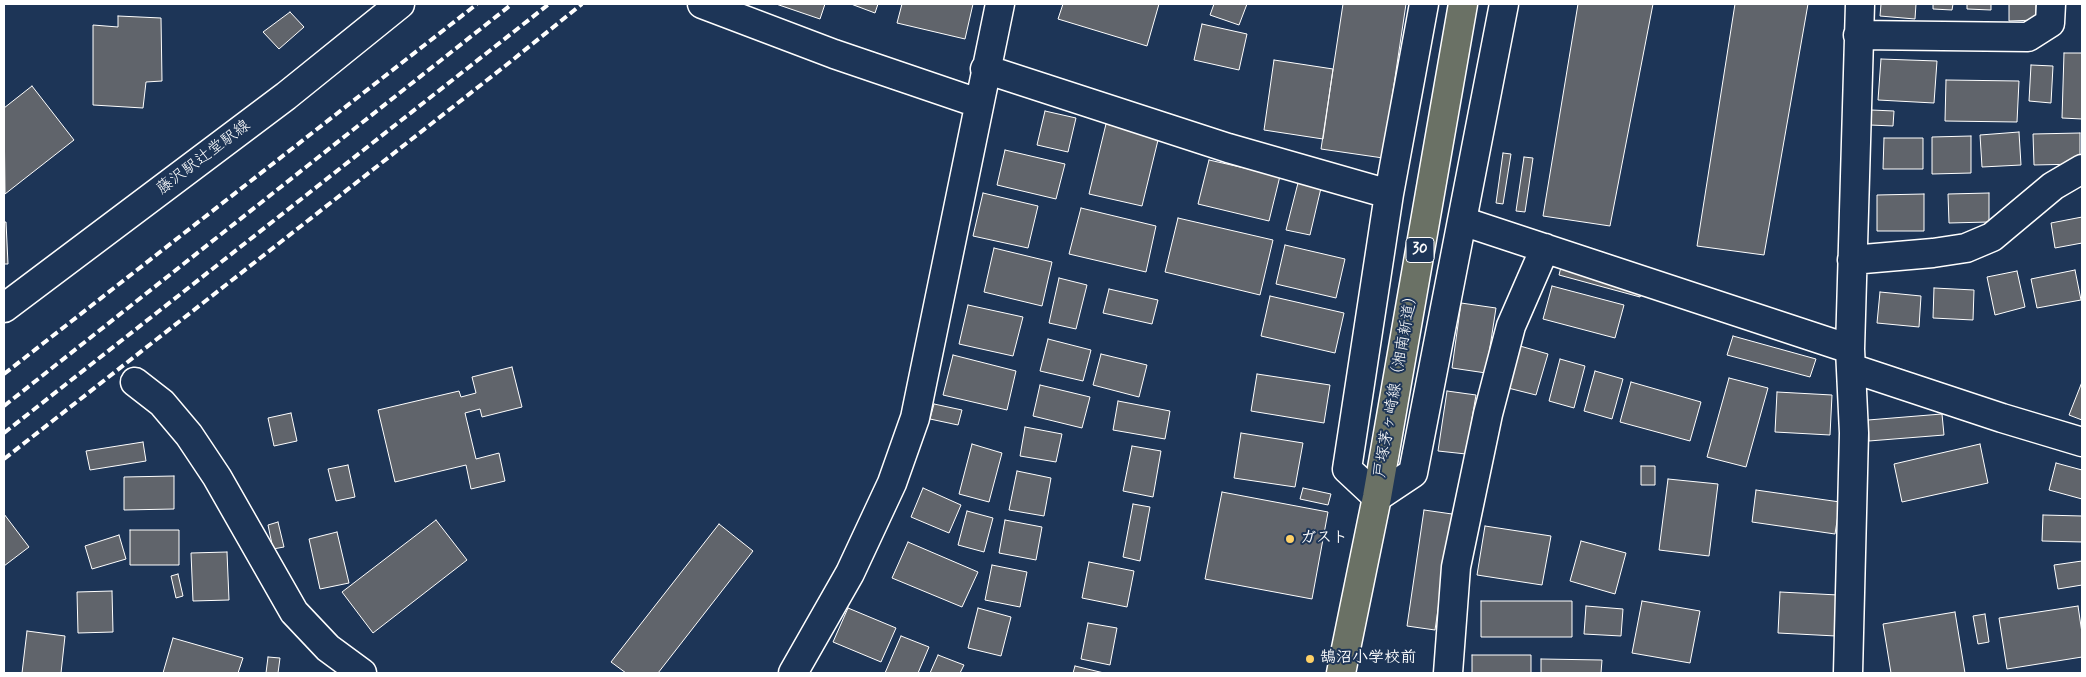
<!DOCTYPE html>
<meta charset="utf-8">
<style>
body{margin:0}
#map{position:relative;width:2086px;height:677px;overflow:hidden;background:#1d3557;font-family:Mynerve,sans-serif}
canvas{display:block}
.frame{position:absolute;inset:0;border:5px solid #fff;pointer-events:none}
</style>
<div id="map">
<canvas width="2086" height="677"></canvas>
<div class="frame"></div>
</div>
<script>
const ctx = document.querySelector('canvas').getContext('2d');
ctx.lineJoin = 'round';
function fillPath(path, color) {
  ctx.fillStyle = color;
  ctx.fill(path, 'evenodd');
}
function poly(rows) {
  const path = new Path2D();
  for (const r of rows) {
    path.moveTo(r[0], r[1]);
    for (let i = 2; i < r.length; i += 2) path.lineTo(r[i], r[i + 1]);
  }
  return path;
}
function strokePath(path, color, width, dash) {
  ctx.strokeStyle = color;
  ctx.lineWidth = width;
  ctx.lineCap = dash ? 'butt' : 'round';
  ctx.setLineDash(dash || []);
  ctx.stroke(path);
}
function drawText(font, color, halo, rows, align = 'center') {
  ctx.font = font + ' Mynerve,"Klee One",sans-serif';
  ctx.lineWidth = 4;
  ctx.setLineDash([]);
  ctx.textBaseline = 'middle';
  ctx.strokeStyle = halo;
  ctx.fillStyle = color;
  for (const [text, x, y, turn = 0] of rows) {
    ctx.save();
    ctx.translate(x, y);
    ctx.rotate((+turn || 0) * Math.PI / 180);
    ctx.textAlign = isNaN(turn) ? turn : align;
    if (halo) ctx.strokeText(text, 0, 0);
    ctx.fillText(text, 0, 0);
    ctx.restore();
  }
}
const building = poly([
 [776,4,825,4,820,19,776,4],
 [851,4,878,4,875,13,851,4],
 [902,4,973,4,965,39,897,23,902,4],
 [1063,4,1159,4,1147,46,1058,19,1063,4],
 [1214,4,1247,4,1239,25,1210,15,1214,4],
 [1343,4,1406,4,1383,158,1321,149,1343,4],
 [1578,4,1653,4,1610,226,1543,216,1578,4],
 [1735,4,1808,4,1764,255,1697,246,1735,4],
 [1881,4,1916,4,1915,19,1880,16,1881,4],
 [1933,4,1953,4,1952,10,1933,9,1933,4],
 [1967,4,1991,4,1991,10,1967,9,1967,4],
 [2009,4,2036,4,2036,20,2009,21,2009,4],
 [290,12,304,27,279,49,263,32,290,12],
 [118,16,161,18,162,81,146,82,143,108,93,105,93,25,118,27,118,16],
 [1202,24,1247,34,1239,70,1194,60,1202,24],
 [2064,53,2082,53,2082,119,2062,118,2064,53],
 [1881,59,1937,61,1934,103,1878,100,1881,59],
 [1274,60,1333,69,1323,139,1264,130,1274,60],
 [2031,65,2053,66,2051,103,2029,101,2031,65],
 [1946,80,2019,81,2017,122,1945,121,1946,80],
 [32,86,74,140,5,194,4,108,32,86],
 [1871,110,1894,111,1893,126,1870,125,1871,110],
 [1045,111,1076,118,1068,152,1037,145,1045,111],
 [1106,124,1159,136,1142,206,1089,194,1106,124],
 [2019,132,2021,165,1982,167,1980,135,2019,132],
 [2080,133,2080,164,2034,165,2033,134,2080,133],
 [1971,136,1971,173,1932,174,1932,137,1971,136],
 [1884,138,1923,138,1923,169,1883,169,1884,138],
 [1005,150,1065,164,1056,199,997,185,1005,150],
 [1503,153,1511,154,1503,204,1496,203,1503,153],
 [1524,157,1533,158,1525,212,1516,211,1524,157],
 [1209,160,1280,176,1269,221,1198,204,1209,160],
 [1298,183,1321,188,1310,235,1286,230,1298,183],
 [983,193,1038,206,1028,248,973,236,983,193],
 [1989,193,1989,222,1949,223,1948,194,1989,193],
 [1924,194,1924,231,1877,231,1877,195,1924,194],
 [1081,208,1156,226,1146,272,1069,254,1081,208],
 [2082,217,2082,243,2055,248,2051,223,2082,217],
 [1178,218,1273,240,1260,295,1165,272,1178,218],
 [4,222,6,222,8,264,4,264,4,222],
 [1285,245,1345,259,1336,298,1276,284,1285,245],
 [994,248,1052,262,1042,306,984,292,994,248],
 [1561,267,1643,290,1640,297,1559,275,1561,267],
 [2075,270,2081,300,2037,308,2031,279,2075,270],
 [2017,271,2025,307,1995,315,1987,277,2017,271],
 [1059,278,1087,285,1076,329,1049,323,1059,278],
 [1552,286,1624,305,1615,338,1543,319,1552,286],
 [1934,288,1974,290,1973,320,1933,318,1934,288],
 [1109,289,1158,300,1152,324,1103,313,1109,289],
 [1880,292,1921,296,1919,327,1877,323,1880,292],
 [1270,296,1344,313,1335,353,1261,336,1270,296],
 [1461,303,1496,308,1486,373,1452,368,1461,303],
 [968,305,1023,317,1013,356,959,344,968,305],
 [1733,336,1816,359,1810,377,1727,355,1733,336],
 [1048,339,1091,350,1083,381,1040,371,1048,339],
 [1520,346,1548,354,1536,395,1508,388,1520,346],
 [1101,354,1147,365,1139,397,1093,385,1101,354],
 [953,355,1016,371,1007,410,943,395,953,355],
 [1560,359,1585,366,1574,408,1549,401,1560,359],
 [512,367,522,407,482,417,480,409,465,413,476,459,499,453,505,481,471,489,466,465,395,482,378,410,459,391,461,397,476,393,472,377,512,367],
 [1595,371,1623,379,1612,419,1584,411,1595,371],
 [1257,374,1330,385,1324,423,1251,411,1257,374],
 [1729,378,1768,388,1746,467,1707,457,1729,378],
 [1631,382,1701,402,1690,441,1620,422,1631,382],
 [2082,382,2082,420,2069,415,2082,382],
 [1040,385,1090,397,1082,428,1033,416,1040,385],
 [1447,391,1476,395,1466,454,1438,451,1447,391],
 [1777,392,1832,395,1830,435,1775,432,1777,392],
 [1118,401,1170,411,1165,439,1113,430,1118,401],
 [934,404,962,410,958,425,930,419,934,404],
 [291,413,297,441,274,446,268,418,291,413],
 [1942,414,1944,435,1869,441,1868,420,1942,414],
 [1025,427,1062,434,1056,462,1020,456,1025,427],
 [1241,433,1303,443,1295,487,1234,478,1241,433],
 [143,442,146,461,90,470,86,451,143,442],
 [972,444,1002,453,989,502,959,494,972,444],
 [1980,444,1988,483,1902,502,1894,464,1980,444],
 [1132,446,1161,451,1153,497,1123,491,1132,446],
 [2056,463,2082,470,2082,499,2049,490,2056,463],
 [348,465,355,497,336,501,328,469,348,465],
 [1641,466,1655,466,1655,485,1641,485,1641,466],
 [1017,471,1051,478,1044,516,1009,510,1017,471],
 [174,476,174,509,124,510,124,477,174,476],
 [1668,479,1718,484,1709,556,1659,550,1668,479],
 [923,488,961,505,949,533,911,517,923,488],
 [1303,488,1331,494,1328,505,1300,499,1303,488],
 [1756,490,1840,502,1835,534,1752,522,1756,490],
 [1222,492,1328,512,1312,599,1205,579,1222,492],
 [1133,504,1150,507,1140,561,1123,557,1133,504],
 [1424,510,1452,514,1435,630,1407,626,1424,510],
 [967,511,993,518,984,552,958,545,967,511],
 [4,514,29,547,4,566,4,514],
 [2043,515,2082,516,2082,542,2042,541,2043,515],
 [436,520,467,560,373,633,342,592,436,520],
 [1005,520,1042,527,1036,560,999,553,1005,520],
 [278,522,284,547,273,549,268,525,278,522],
 [719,524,753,551,658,673,626,673,611,662,719,524],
 [1485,526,1551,536,1542,585,1477,575,1485,526],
 [130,530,179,530,179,565,130,565,130,530],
 [337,532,349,583,320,589,309,539,337,532],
 [119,535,126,559,92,569,85,546,119,535],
 [1581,541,1626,553,1615,594,1570,581,1581,541],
 [908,542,978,572,962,607,892,578,908,542],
 [227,552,229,600,193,601,191,553,227,552],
 [2082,561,2082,585,2058,589,2054,565,2082,561],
 [1089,562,1134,571,1127,607,1082,598,1089,562],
 [992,565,1027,572,1020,607,985,600,992,565],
 [178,574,183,596,176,598,171,576,178,574],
 [112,591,113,632,78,633,77,592,112,591],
 [1780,592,1838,595,1836,636,1778,633,1780,592],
 [1481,601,1572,601,1572,637,1481,637,1481,601],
 [1642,601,1700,611,1690,663,1632,653,1642,601],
 [1586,606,1623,609,1621,636,1584,634,1586,606],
 [2078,606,2082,633,2082,657,2007,669,1999,618,2078,606],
 [848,608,896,628,881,662,833,642,848,608],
 [978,608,1011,617,1001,656,968,648,978,608],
 [1955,612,1965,673,1891,673,1883,624,1955,612],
 [1985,614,1989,642,1978,644,1973,616,1985,614],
 [1088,623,1117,628,1110,665,1081,659,1088,623],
 [27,631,65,636,61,673,22,673,27,631],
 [901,636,929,647,918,673,885,673,901,636],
 [173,638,243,658,238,673,163,673,173,638],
 [938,655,964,665,960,673,930,673,938,655],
 [1472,655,1531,655,1531,673,1472,673,1472,655],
 [268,657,280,658,278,673,266,673,268,657],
 [1541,659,1602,660,1601,673,1541,673,1541,659],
 [1075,666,1104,673,1073,673,1075,666]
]);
fillPath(building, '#60646b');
strokePath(building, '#fff', 1);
const street = poly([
 [702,4,834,54,978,103],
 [1424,4,1389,194,1347,469,1377,497,1413,473,1504,4],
 [1858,35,2028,37,2050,23,2051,4],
 [985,69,1228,148,1389,194],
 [1462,221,1850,349],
 [1852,260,1933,253,1966,248,1992,237,2053,186,2082,169],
 [1851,368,2002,418,2082,442],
 [135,382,162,403,189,435,217,477,294,612,328,648,362,673],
 [793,673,850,573,892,483,915,418,1000,4],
 [1448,673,1456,567,1488,414,1511,326,1545,248],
 [1848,673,1854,433,1850,349,1860,4]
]);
const secondary = poly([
 [4,308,286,96,400,4]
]);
const primary = poly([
 [1341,673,1377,497,1463,4]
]);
strokePath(street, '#fff', 31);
strokePath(secondary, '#fff', 31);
strokePath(primary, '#fff', 31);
strokePath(street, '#1d3557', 28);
strokePath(secondary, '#1d3557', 28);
strokePath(primary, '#6a7165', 28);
strokePath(poly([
 [4,374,477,4],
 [4,406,512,4],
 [4,433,549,4],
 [4,459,505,66,582,4]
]), '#fff', 4, [8, 4]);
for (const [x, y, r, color] of [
 [1290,539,5,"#ffd166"],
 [1310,659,5,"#ffd166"]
]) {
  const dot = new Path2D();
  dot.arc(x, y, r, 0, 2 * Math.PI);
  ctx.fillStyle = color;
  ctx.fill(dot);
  strokePath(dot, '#1d3557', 2);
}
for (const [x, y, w] of [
 [1420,250,28]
]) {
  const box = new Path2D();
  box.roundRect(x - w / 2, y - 12.5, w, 25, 4);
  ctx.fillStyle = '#1d3557';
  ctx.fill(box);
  strokePath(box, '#fff', 1);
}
drawText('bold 15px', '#fff', null, [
 ["30",1420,250]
]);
drawText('16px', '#fff', '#1d3557', [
 ["藤沢駅辻堂駅線",204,158,-37],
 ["戸塚茅ヶ崎線（湘南新道）",1397,383,-80]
]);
drawText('bold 16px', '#fff', '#1d3557', [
 ["ガスト",1300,539],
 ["鵠沼小学校前",1320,659]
], 'left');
</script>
